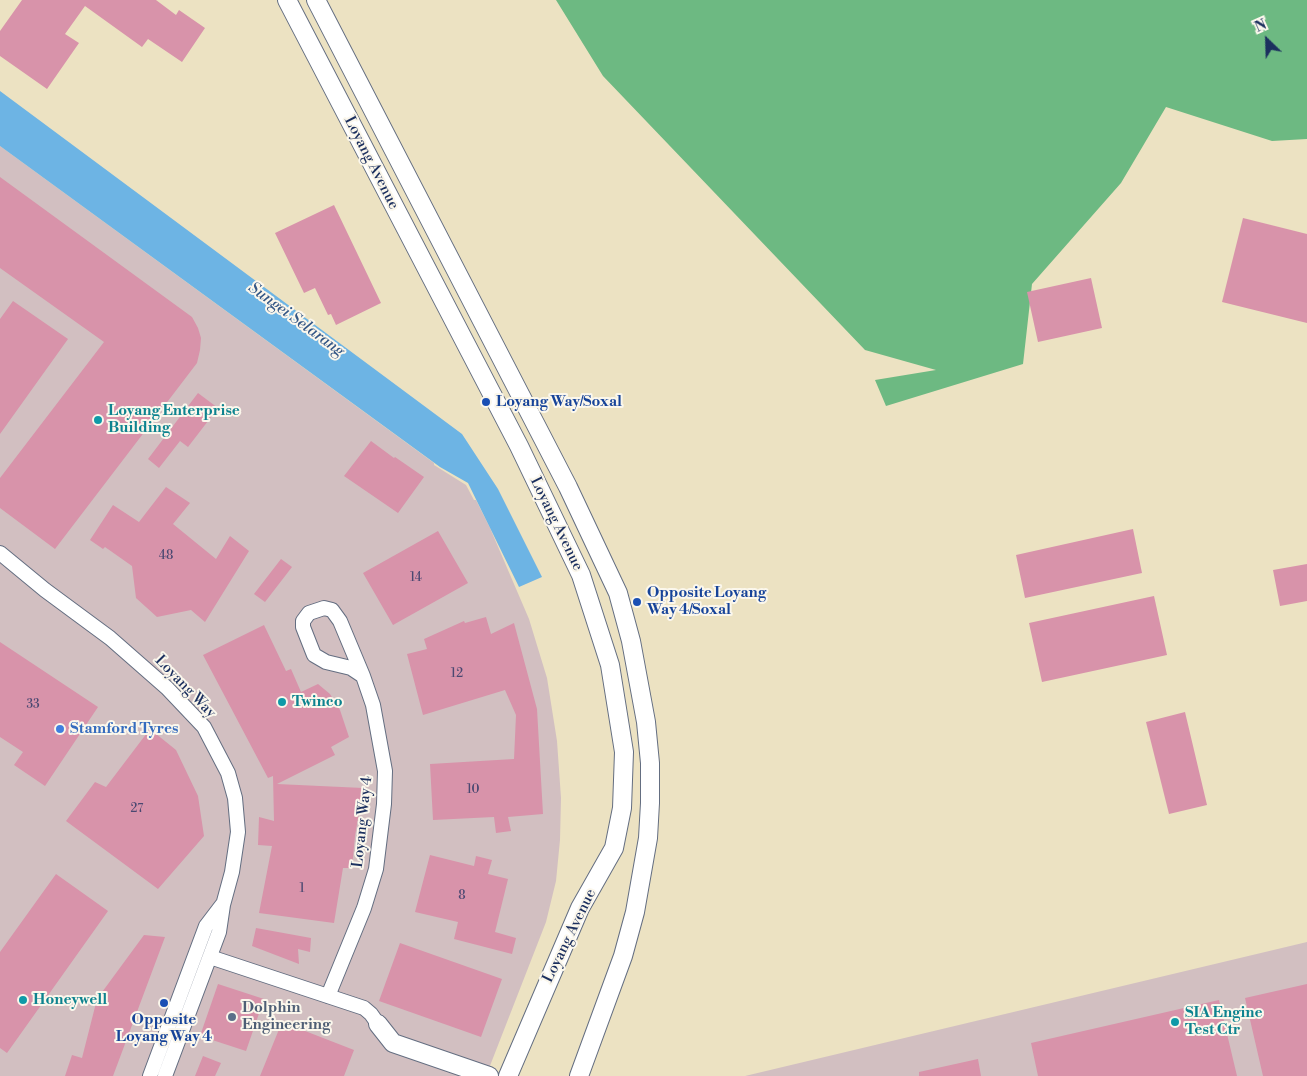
<!DOCTYPE html>
<style>
body{margin:0}
#map{position:relative;width:1307px;height:1076px;overflow:hidden;background:#ece2c2;font-family:"Libre Bodoni",serif}
canvas{display:block}
.north{position:absolute;left:1242px;top:15px;width:50px;height:50px;-webkit-text-stroke:4px #fbf7ec;paint-order:stroke;rotate:336deg;font-size:14px;font-weight:700;line-height:20px;text-align:center;color:#1b2f5e}
.north::after{content:'';display:block;margin:auto;width:18px;height:22px;background:#1b2f5e;clip-path:polygon(50% 0,100% 100%,50% 72%,0 100%)}
</style>
<div id="map">
<canvas width="1307" height="1076"></canvas>
<div class="north">N</div>
</div>
<script>
const ctx = document.querySelector('canvas').getContext('2d');
ctx.lineJoin = 'round';
function fillPath(path, color) {
  ctx.fillStyle = color;
  ctx.fill(path, 'evenodd');
}
function poly(rows) {
  const path = new Path2D();
  for (const r of rows) {
    path.moveTo(r[0], r[1]);
    for (let i = 2; i < r.length; i += 2) path.lineTo(r[i], r[i + 1]);
  }
  return path;
}
function strokePath(path, color, width, dash) {
  ctx.strokeStyle = color;
  ctx.lineWidth = width;
  ctx.lineCap = dash ? 'butt' : 'round';
  ctx.setLineDash(dash || []);
  ctx.stroke(path);
}
function drawText(font, color, halo, rows, align = 'center') {
  ctx.font = font + ' "Libre Bodoni",serif';
  ctx.lineWidth = 4;
  ctx.setLineDash([]);
  ctx.textBaseline = 'middle';
  ctx.strokeStyle = halo;
  ctx.fillStyle = color;
  for (const [text, x, y, turn = 0] of rows) {
    ctx.save();
    ctx.translate(x, y);
    ctx.rotate((+turn || 0) * Math.PI / 180);
    ctx.textAlign = isNaN(turn) ? turn : align;
    if (halo) ctx.strokeText(text, 0, 0);
    ctx.fillText(text, 0, 0);
    ctx.restore();
  }
}
fillPath(poly([
 [0,146,434,463,434,465,466,485,474,500,476,500,490,528,529,619,547,678,557,741,561,798,560,840,556,881,546,922,486,1076,0,1076],
 [1307,942,1307,1076,745,1076]
]), '#d2bfc1');
fillPath(poly([
 [556,0,1307,0,1307,139,1272,141,1166,107,1121,183,1032,284,1023,364,886,406,875,380,936,370,865,350,603,76]
]), '#6db982');
fillPath(poly([
 [0,91,462,434,498,489,542,577,519,587,468,483,440,467,0,146]
]), '#6db4e4');
fillPath(poly([
 [22,0,156,0,176,15,179,10,205,28,182,62,148,39,142,47,85,6,65,34,79,43,47,89,0,56,0,31],
 [0,177,192,317,198,328,201,338,200,350,197,363,55,549,0,508,0,478,104,342,0,268],
 [334,205,381,303,336,325,331,314,328,315,315,288,304,293,275,233],
 [1243,218,1307,234,1307,323,1222,302],
 [1091,278,1102,328,1038,342,1027,292],
 [13,301,68,339,0,434,0,319],
 [198,393,218,408,188,447,180,441,159,468,148,459],
 [371,441,394,458,395,457,424,477,398,513,344,476],
 [166,487,190,503,173,524,216,559,230,536,249,551,205,622,191,610,157,617,136,598,132,566,105,547,103,549,90,540,113,505,139,522],
 [1133,529,1142,573,1025,598,1016,555],
 [438,531,468,583,393,625,363,573],
 [281,559,292,567,265,602,254,594],
 [1307,564,1307,601,1280,606,1273,570],
 [1154,596,1167,655,1042,682,1029,623],
 [486,617,491,634,514,623,537,709,543,814,508,817,511,831,496,833,494,817,433,820,430,764,514,759,516,715,505,690,423,715,407,654,427,649,424,639,464,621,465,623],
 [264,625,286,671,291,669,301,692,318,684,330,694,340,710,349,737,331,747,335,755,277,784,363,788,355,836,352,868,343,868,334,923,259,913,272,846,258,845,259,817,274,821,273,776,268,778,203,655],
 [0,642,98,707,45,786,14,765,23,752,0,737],
 [1185,712,1207,805,1169,814,1146,722],
 [150,729,176,750,198,796,204,836,158,889,66,821,95,782,106,787],
 [430,855,474,866,476,856,492,860,488,874,508,879,495,932,516,938,512,954,454,939,458,922,415,912],
 [56,874,108,911,7,1053,0,1048,0,952],
 [256,928,311,938,310,952,298,949,299,964,252,946],
 [144,935,165,937,113,1076,65,1076,72,1055,82,1058,97,999],
 [400,943,502,979,481,1037,379,1001],
 [218,984,264,999,246,1051,200,1036],
 [1307,984,1307,1076,1263,1076,1245,998],
 [1219,1000,1237,1076,1038,1076,1031,1043],
 [282,1022,354,1050,344,1076,260,1076],
 [203,1056,221,1063,215,1076,195,1076],
 [978,1059,981,1076,919,1076,919,1072]
]), '#d893aa');
const minor = poly([
 [0,553,45,590,110,638,167,688,204,727,228,773,235,798,238,832,232,872,223,905,219,932,165,1076],
 [210,957,364,1008,371,1014,378,1024],
 [328,996,364,908,376,869,384,804,385,771,373,705,363,676,340,621,332,610,324,608,309,613,303,621,303,627,314,655,326,662,351,668,363,676],
 [150,1076,206,926,222,905]
]);
const major = poly([
 [287,0,519,446,581,575,610,665,624,752,622,808,614,848,580,908,508,1076],
 [316,0,568,487,618,593,631,641,646,722,650,763,650,803,648,838,635,912,623,956,579,1076],
 [378,1024,393,1043,489,1076]
]);
strokePath(minor, '#646e81', 16);
strokePath(major, '#646e81', 20);
strokePath(minor, '#fff', 14);
strokePath(major, '#fff', 18);
for (const [x, y, r, color] of [
 [486,402,5,"#1a4fb4"],
 [98,420,5,"#0f9aa8"],
 [637,602,5,"#1a4fb4"],
 [282,702,5,"#0f9aa8"],
 [60,729,5,"#3f7fe0"],
 [23,1000,5,"#0f9aa8"],
 [164,1003,5,"#1a4fb4"],
 [232,1017,5,"#5c6f8a"],
 [1175,1022,5,"#0f9aa8"]
]) {
  const dot = new Path2D();
  dot.arc(x, y, r, 0, 2 * Math.PI);
  ctx.fillStyle = color;
  ctx.fill(dot);
  strokePath(dot, '#fbf7ec', 2);
}
drawText('12px', '#4a4871', null, [
 ["48",166,556],
 ["14",416,578],
 ["12",457,674],
 ["33",33,705],
 ["10",473,790],
 ["27",137,809],
 ["1",302,889],
 ["8",462,896]
]);
drawText('15px', '#1b2f5e', '#fbf7ec', [
 ["Loyang Avenue",371,163,63],
 ["Loyang Avenue",556,524,64],
 ["Loyang Way",185,687,46],
 ["Loyang Way 4",363,822,-84],
 ["Loyang Avenue",570,936,-64]
]);
drawText('bold 15px', '#164399', '#fbf7ec', [
 ["Loyang Way/Soxal",496,402],
 ["Opposite Loyang",647,593],
 ["Way 4/Soxal",647,610],
 ["Opposite",164,1020,"center"],
 ["Loyang Way 4",164,1037,"center"]
], 'left');
drawText('bold 15px', '#0d838f', '#fbf7ec', [
 ["Loyang Enterprise",108,411],
 ["Building",108,428],
 ["Twinco",292,702],
 ["Honeywell",33,1000],
 ["SIA Engine",1185,1013],
 ["Test Ctr",1185,1030]
], 'left');
drawText('bold 15px', '#366cbe', '#fbf7ec', [
 ["Stamford Tyres",70,729]
], 'left');
drawText('bold 15px', '#4e5e75', '#fbf7ec', [
 ["Dolphin",242,1008],
 ["Engineering",242,1025]
], 'left');
drawText('italic 16px', '#345786', '#fbf7ec', [
 ["Sungei Selarang",296,320,36]
]);
</script>
